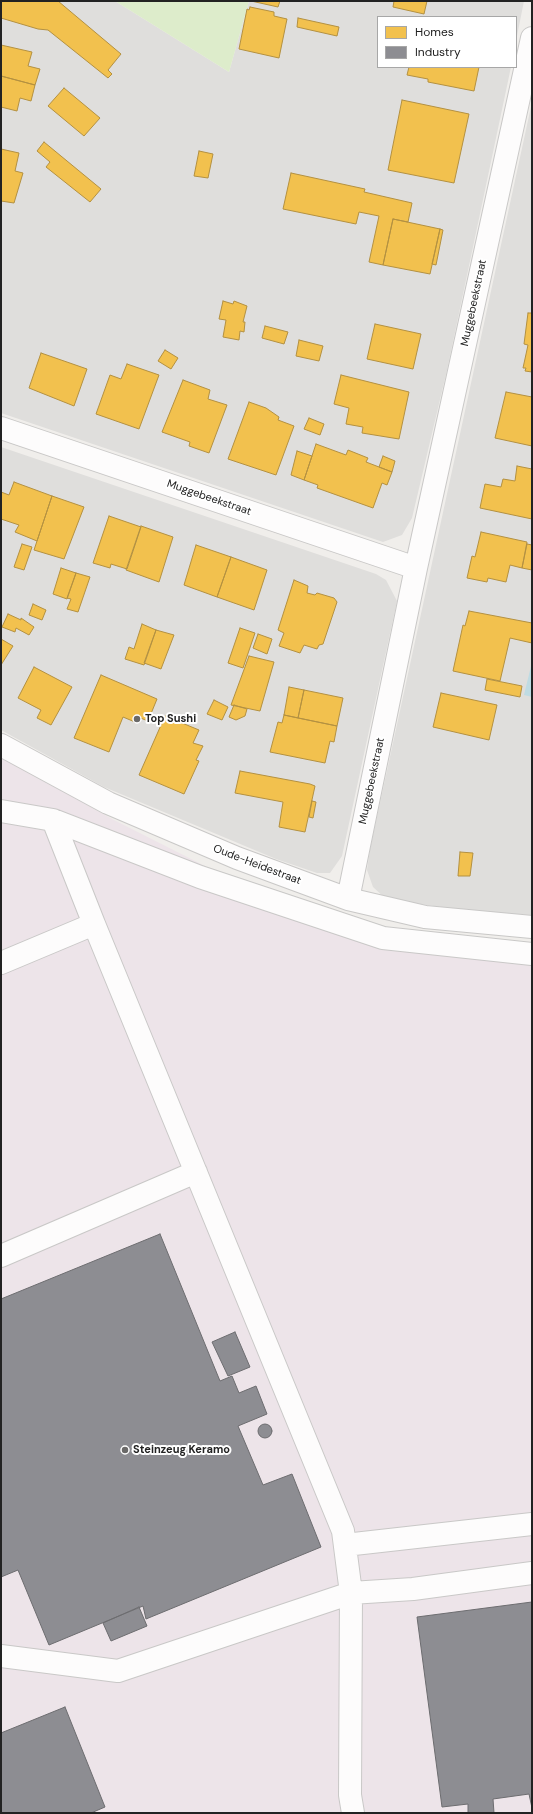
<!DOCTYPE html>
<style>
body{margin:0}
#map{position:relative;width:533px;height:1814px;overflow:hidden;background:#f0eeeb;font-family:"DM Sans",sans-serif}
canvas{display:block}
.frame{position:absolute;inset:0;border:2px solid #222;pointer-events:none}
.legend{position:absolute;left:377px;top:16px;width:140px;height:52px;box-sizing:border-box;background:#fff;border:1px solid #a7a7a7;margin:0;padding:5px 7px;list-style:none;font-size:12px;color:#222}
.legend li{display:flex;align-items:center;gap:8px;height:20px}
.legend b{width:20px;border:1px solid #a7a7a7}
</style>
<div id="map">
<canvas width="533" height="1814"></canvas>
<div class="frame"></div>
<ul class="legend">
<li><b style="height:11px;background:#f2c14e"></b>Homes</li>
<li><b style="height:11px;background:#8d8d92"></b>Industry</li>
</ul>
</div>
<script>
const ctx = document.querySelector('canvas').getContext('2d');
ctx.lineJoin = 'round';
function fillPath(path, color) {
  ctx.fillStyle = color;
  ctx.fill(path, 'evenodd');
}
function poly(rows) {
  const path = new Path2D();
  for (const r of rows) {
    if (r.length === 3) {
      path.moveTo(r[0] + r[2], r[1]);
      path.arc(r[0], r[1], r[2], 0, 2 * Math.PI);
      continue;
    }
    path.moveTo(r[0], r[1]);
    for (let i = 2; i < r.length; i += 2) path.lineTo(r[i], r[i + 1]);
  }
  return path;
}
function strokePath(path, color, width, dash) {
  ctx.strokeStyle = color;
  ctx.lineWidth = width;
  ctx.lineCap = dash ? 'butt' : 'round';
  ctx.setLineDash(dash || []);
  ctx.stroke(path);
}
function drawText(font, color, halo, rows, align = 'center') {
  ctx.font = font + ' "DM Sans",sans-serif';
  ctx.lineWidth = 4;
  ctx.setLineDash([]);
  ctx.textBaseline = 'middle';
  ctx.strokeStyle = halo;
  ctx.fillStyle = color;
  for (const [text, x, y, turn = 0] of rows) {
    ctx.save();
    ctx.translate(x, y);
    ctx.rotate((+turn || 0) * Math.PI / 180);
    ctx.textAlign = isNaN(turn) ? turn : align;
    if (halo) ctx.strokeText(text, 0, 0);
    ctx.fillText(text, 0, 0);
    ctx.restore();
  }
}
fillPath(poly([
 [1,1,115,1,229,72,249,1,524,1,516,41,516,17,378,17,378,67,511,67,447,370,412,518,402,535,383,542,1,413],
 [532,102,532,915,475,912,386,899,373,887,367,870,370,849],
 [1,447,376,574,386,580,397,601,342,856,330,873,317,873,276,859,104,787,1,730]
]), '#dfdedc');
fillPath(poly([
 [1,757,114,820,207,867,349,922,532,955,532,1813,1,1813]
]), '#ede4e9');
fillPath(poly([
 [115,1,249,1,229,72]
]), '#ddeccb');
fillPath(poly([
 [532,662,532,697,524,695]
]), '#bfdbe3');
const homes = poly([
 [1,1,58,1,121,54,108,70,112,74,108,78,48,30,38,29,1,18,1,1],
 [251,1,280,1,278,7,251,1],
 [394,1,427,1,424,14,393,7,394,1],
 [250,7,274,12,274,16,287,19,279,58,239,49,247,9,249,10,250,7],
 [298,18,339,27,337,36,297,27,298,18],
 [1,45,32,52,28,66,40,69,35,85,1,76,1,45],
 [409,67,479,67,474,91,428,82,428,79,407,75,409,67],
 [1,76,35,85,31,101,20,98,17,111,1,107,1,76],
 [64,88,100,118,84,136,48,106,64,88],
 [402,100,469,114,454,183,388,170,402,100],
 [44,142,101,189,90,202,46,167,50,162,37,151,44,142],
 [1,149,19,153,15,171,23,173,14,203,1,201,1,149],
 [199,151,213,154,208,178,194,176,199,151],
 [291,173,365,189,364,192,412,203,408,222,393,219,383,265,369,262,379,216,359,212,356,224,283,209,291,173],
 [393,219,440,229,430,274,383,265,393,219],
 [440,229,443,230,436,265,432,264,440,229],
 [223,301,233,304,234,301,247,306,243,322,245,322,244,332,240,331,239,340,223,337,226,320,219,319,223,301],
 [528,313,532,313,532,372,525,371,526,368,523,368,528,345,524,344,528,313],
 [375,324,421,334,413,369,367,359,375,324],
 [265,326,288,332,284,344,262,338,265,326],
 [299,340,323,346,319,361,296,356,299,340],
 [165,350,178,358,171,369,158,361,165,350],
 [41,353,87,369,74,406,29,388,41,353],
 [127,364,159,375,139,429,96,414,110,375,121,379,127,364],
 [341,375,409,392,399,439,362,433,363,427,346,424,349,408,334,404,341,375],
 [183,380,210,390,208,399,227,405,209,453,189,446,190,442,162,432,183,380],
 [506,392,532,397,532,446,495,438,506,392],
 [249,402,266,408,279,417,278,420,294,426,276,475,228,459,249,402],
 [309,418,324,424,320,435,304,429,309,418],
 [316,444,346,455,348,450,368,458,366,462,392,472,387,485,382,483,373,508,317,488,318,485,304,480,316,444],
 [297,451,312,456,304,480,291,475,297,451],
 [383,456,395,461,392,472,379,467,383,456],
 [517,466,532,469,532,519,480,508,485,484,501,487,503,479,515,481,517,466],
 [14,482,52,496,37,541,15,532,19,525,1,519,1,492,9,495,14,482],
 [52,496,84,507,64,559,34,550,52,496],
 [109,516,141,527,127,569,111,564,110,568,93,563,109,516],
 [141,526,173,537,159,582,126,570,141,526],
 [481,532,527,542,522,568,510,565,506,582,488,578,487,582,467,578,472,556,475,557,481,532],
 [22,544,32,547,24,570,14,567,22,544],
 [527,544,532,545,532,570,522,568,527,544],
 [196,545,231,557,217,597,184,585,196,545],
 [231,557,267,570,254,610,217,597,231,557],
 [61,568,76,573,67,599,53,594,61,568],
 [76,573,90,577,78,612,67,609,71,599,67,598,76,573],
 [294,580,308,586,307,593,315,595,317,593,334,598,337,602,323,644,319,645,317,649,304,645,300,653,279,646,284,633,278,630,294,580],
 [33,604,46,610,42,620,29,615,33,604],
 [469,611,532,623,532,643,510,638,500,681,453,671,463,625,465,626,469,611],
 [8,614,21,620,21,618,34,627,29,635,16,628,15,632,2,627,8,614],
 [142,624,156,630,144,665,125,659,129,647,134,649,142,624],
 [240,628,255,633,243,668,228,663,240,628],
 [156,630,174,635,161,669,144,663,156,630],
 [258,634,272,639,267,654,253,648,258,634],
 [1,639,13,646,1,665,1,639],
 [249,656,274,662,260,711,231,705,249,656],
 [34,667,72,687,51,725,37,718,41,710,18,698,34,667],
 [101,675,157,699,148,721,138,717,135,722,123,717,109,752,74,738,101,675],
 [487,679,522,686,520,697,485,690,487,679],
 [289,687,304,690,298,718,284,715,289,687],
 [304,690,343,698,337,726,298,718,304,690],
 [441,693,497,705,489,740,433,727,441,693],
 [214,700,228,707,222,720,207,714,214,700],
 [234,705,247,709,245,716,236,720,229,717,234,705],
 [284,715,337,726,334,742,330,741,325,763,270,752,278,722,282,723,284,715],
 [165,716,199,730,193,743,203,746,196,760,199,761,184,794,139,775,165,716],
 [240,771,310,784,315,786,305,832,279,827,283,802,235,793,240,771],
 [312,801,316,802,313,818,309,817,312,801],
 [460,852,473,853,470,876,458,876,460,852]
]);
fillPath(homes, '#f2c14e');
strokePath(homes, '#b49141', 1);
const industry = poly([
 [160,1234,220,1381,232,1376,239,1393,256,1386,267,1414,238,1426,263,1485,292,1474,321,1547,146,1619,143,1606,49,1645,18,1570,1,1577,1,1299,160,1234],
 [235,1332,250,1367,228,1376,212,1342,235,1332],
 [265,1431,7],
 [532,1602,532,1808,529,1794,493,1799,494,1813,468,1813,468,1804,442,1807,417,1617,532,1602],
 [139,1607,147,1626,111,1641,103,1623,139,1607],
 [65,1707,105,1807,91,1813,1,1813,1,1733,65,1707]
]);
fillPath(industry, '#8d8d92');
strokePath(industry, '#6d6d70', 1);
const minor = poly([
 [1,428,416,568],
 [1,745,108,803,237,858,348,899,425,917,532,927],
 [1,811,53,820,94,924],
 [53,820,200,877,383,938,532,954],
 [348,899,416,568,532,38],
 [1,963,94,924,343,1531,351,1593,350,1795,353,1813],
 [1,1256,196,1172],
 [345,1545,532,1524],
 [1,1656,118,1671,351,1593,413,1589,532,1573]
]);
strokePath(minor, '#c9c8c7', 24);
strokePath(minor, '#fdfcfc', 22);
for (const [x, y, r, color] of [
 [137,719,4,"#6a6968"],
 [125,1450,4,"#6a6968"]
]) {
  const dot = new Path2D();
  dot.arc(x, y, r, 0, 2 * Math.PI);
  ctx.fillStyle = color;
  ctx.fill(dot);
  strokePath(dot, '#fff', 1.5);
}
drawText('11px', '#222', '#fff', [
 ["Muggebeekstraat",474,303,-78],
 ["Muggebeekstraat",209,498,19],
 ["Muggebeekstraat",372,781,-78],
 ["Oude-Heidestraat",257,865,21]
]);
drawText('bold 11px', '#222', '#fff', [
 ["Top Sushi",145,719],
 ["Steinzeug Keramo",133,1450]
], 'left');
</script>
